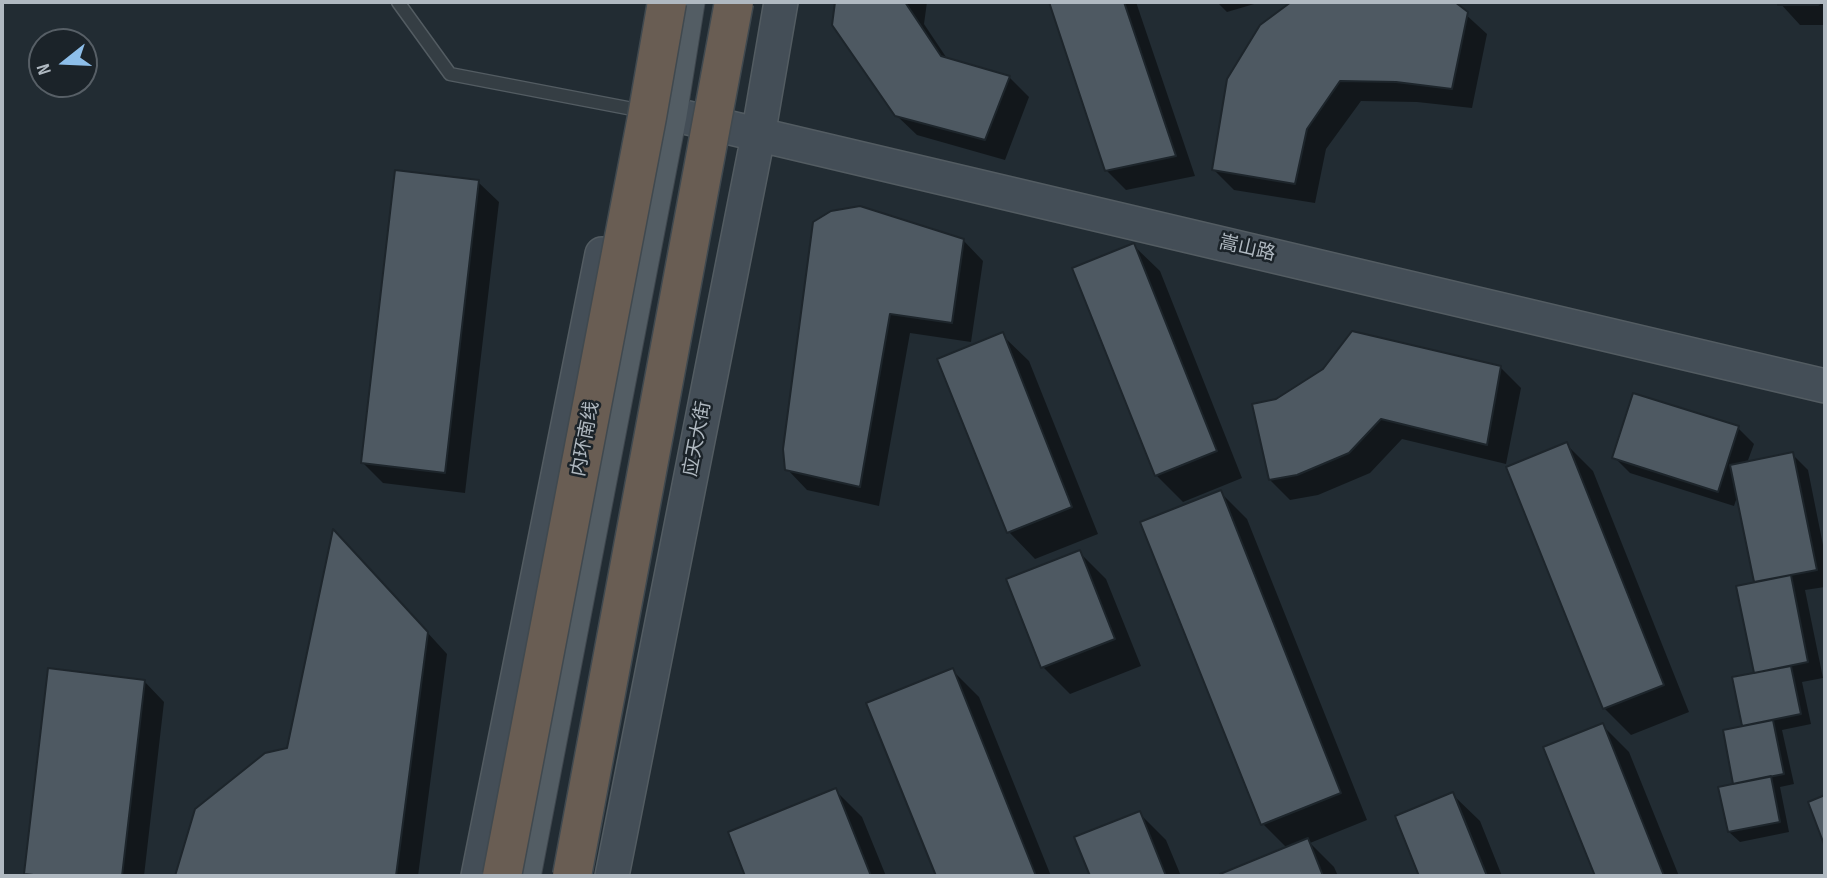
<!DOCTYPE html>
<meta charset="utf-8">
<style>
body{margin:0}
#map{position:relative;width:1827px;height:878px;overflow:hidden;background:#222c33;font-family:"Sofia Sans Condensed",sans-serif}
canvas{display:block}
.frame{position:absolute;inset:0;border:4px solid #b0b9c1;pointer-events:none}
.north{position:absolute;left:28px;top:28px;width:70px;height:70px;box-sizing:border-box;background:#1b2329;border:2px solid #575f66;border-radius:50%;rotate:252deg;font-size:19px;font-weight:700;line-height:28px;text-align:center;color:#b0b9c1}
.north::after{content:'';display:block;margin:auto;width:24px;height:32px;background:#8dbee9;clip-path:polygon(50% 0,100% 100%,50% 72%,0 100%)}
</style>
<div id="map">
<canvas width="1827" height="878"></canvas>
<div class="frame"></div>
<div class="north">N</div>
</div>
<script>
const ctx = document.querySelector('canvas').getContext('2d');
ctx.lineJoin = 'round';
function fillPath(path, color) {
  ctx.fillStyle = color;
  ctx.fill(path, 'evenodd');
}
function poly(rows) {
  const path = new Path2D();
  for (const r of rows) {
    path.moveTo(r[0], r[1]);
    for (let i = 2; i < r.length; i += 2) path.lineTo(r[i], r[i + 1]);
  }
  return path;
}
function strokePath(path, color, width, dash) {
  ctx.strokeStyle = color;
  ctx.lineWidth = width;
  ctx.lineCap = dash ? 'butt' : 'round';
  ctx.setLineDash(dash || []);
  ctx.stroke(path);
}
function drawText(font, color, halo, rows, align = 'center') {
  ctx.font = font + ' "Sofia Sans Condensed","Noto Sans SC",sans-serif';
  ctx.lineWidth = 5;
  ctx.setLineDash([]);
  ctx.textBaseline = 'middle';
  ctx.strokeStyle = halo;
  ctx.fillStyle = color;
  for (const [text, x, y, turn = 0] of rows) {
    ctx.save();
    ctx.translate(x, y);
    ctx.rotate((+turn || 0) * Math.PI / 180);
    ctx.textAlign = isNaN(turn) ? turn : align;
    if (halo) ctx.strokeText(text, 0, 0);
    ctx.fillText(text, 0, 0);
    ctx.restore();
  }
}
fillPath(poly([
 [837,2,927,2,924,24,948,60,1009,77,1029,97,1005,160,917,135,896,115,834,25],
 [1051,2,1136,2,1195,176,1126,190,1106,170],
 [1217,2,1261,2,1227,12],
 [1294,2,1452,2,1487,34,1472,108,1417,102,1361,101,1326,149,1315,203,1234,190,1214,170,1261,26],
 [1779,2,1825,2,1825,25,1800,25],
 [478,182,499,202,465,493,383,483,363,463],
 [815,223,963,240,983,261,971,342,910,333,879,506,807,490,787,469],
 [1133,245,1160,271,1242,478,1183,502,1156,475],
 [1002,335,1029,361,1098,534,1035,559,1009,532],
 [1500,367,1521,388,1506,464,1402,439,1370,473,1318,495,1290,500,1270,480,1254,405],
 [1738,428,1754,444,1747,463,1792,454,1808,470,1825,555,1825,587,1805,590,1823,678,1802,682,1811,724,1782,730,1794,784,1780,787,1789,832,1740,842,1729,832,1744,727,1734,679,1758,674,1756,584,1738,494,1734,506,1630,473,1614,457],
 [1566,444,1593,471,1689,712,1631,735,1604,708],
 [1220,492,1247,519,1367,820,1310,843,1334,867,1338,876,1222,875,1287,848,1263,824],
 [353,551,447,654,418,876,176,876,196,810,289,750],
 [1079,552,1106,579,1141,666,1070,694,1043,667,1008,580],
 [952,670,979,697,1051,876,937,876,869,704],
 [144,681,164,702,144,876,29,876,26,873],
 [1602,725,1629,752,1679,876,1597,876,1545,748],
 [835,790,862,817,886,876,747,876,730,833],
 [1453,795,1480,821,1502,876,1421,876,1397,817],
 [1139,813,1166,840,1181,876,1092,876,1077,838]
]), '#0007');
const building = poly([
 [835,2,905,2,941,56,1010,76,985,140,895,116,832,25,835,2],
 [1049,2,1124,2,1176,156,1105,171,1049,2],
 [1291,2,1455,2,1468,12,1452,89,1396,82,1340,81,1307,129,1295,184,1212,170,1227,79,1260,25,1291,2],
 [1778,2,1821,2,1818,5,1778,5,1778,2],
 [395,170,479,180,445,473,361,463,395,170],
 [860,206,964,239,952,323,890,314,860,487,785,470,783,449,813,222,831,211,860,206],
 [1134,243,1217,451,1155,476,1072,268,1134,243],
 [1352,331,1501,366,1487,445,1381,419,1349,453,1297,475,1269,480,1252,404,1276,399,1323,369,1352,331],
 [1003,332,1072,507,1007,533,937,359,1003,332],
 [1633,393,1739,426,1718,492,1612,458,1633,393],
 [1567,442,1664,685,1603,709,1506,467,1567,442],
 [1793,452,1817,570,1754,582,1730,465,1793,452],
 [1221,490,1341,793,1261,825,1140,522,1221,490],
 [333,529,428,632,396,876,175,876,195,809,265,753,287,748,333,529],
 [1080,550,1115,639,1041,668,1006,579,1080,550],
 [1791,575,1808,662,1754,673,1736,586,1791,575],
 [1791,666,1801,714,1742,726,1732,677,1791,666],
 [48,668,145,680,122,876,43,876,24,874,48,668],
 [953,668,1036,876,936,876,866,703,953,668],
 [1773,720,1784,774,1733,784,1723,730,1773,720],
 [1603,723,1664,876,1595,876,1543,747,1603,723],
 [1771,776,1780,822,1728,832,1718,787,1771,776],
 [836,788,871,876,745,876,728,832,836,788],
 [1453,792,1487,876,1419,876,1395,816,1453,792],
 [1825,795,1825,847,1808,802,1825,795],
 [1140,811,1166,876,1090,876,1074,837,1140,811],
 [1308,838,1323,876,1221,876,1220,874,1308,838]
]);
fillPath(building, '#4e5962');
strokePath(building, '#1d252b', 2);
const lane = poly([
 [398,2,450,74,643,111]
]);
const secondary = poly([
 [648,133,668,115,684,117,1825,386],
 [478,876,602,254],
 [612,876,758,136,781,2]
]);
const primary = poly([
 [522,876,668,115,686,2]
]);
strokePath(lane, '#535c62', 15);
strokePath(secondary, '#535c62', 36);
strokePath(primary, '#3f474e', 39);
strokePath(lane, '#353e44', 12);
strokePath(secondary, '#444e57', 33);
strokePath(primary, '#535d64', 37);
const highwayBridge = poly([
 [502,876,647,117,667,2],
 [572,876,734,2]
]);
strokePath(highwayBridge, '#40494f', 41, []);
strokePath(highwayBridge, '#695d53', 38);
drawText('19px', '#b0b9c1', '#1b2329', [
 ["嵩山路",1247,249,13],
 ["内环南线",586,439,-79],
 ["应天大街",698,439,-79]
]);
</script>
